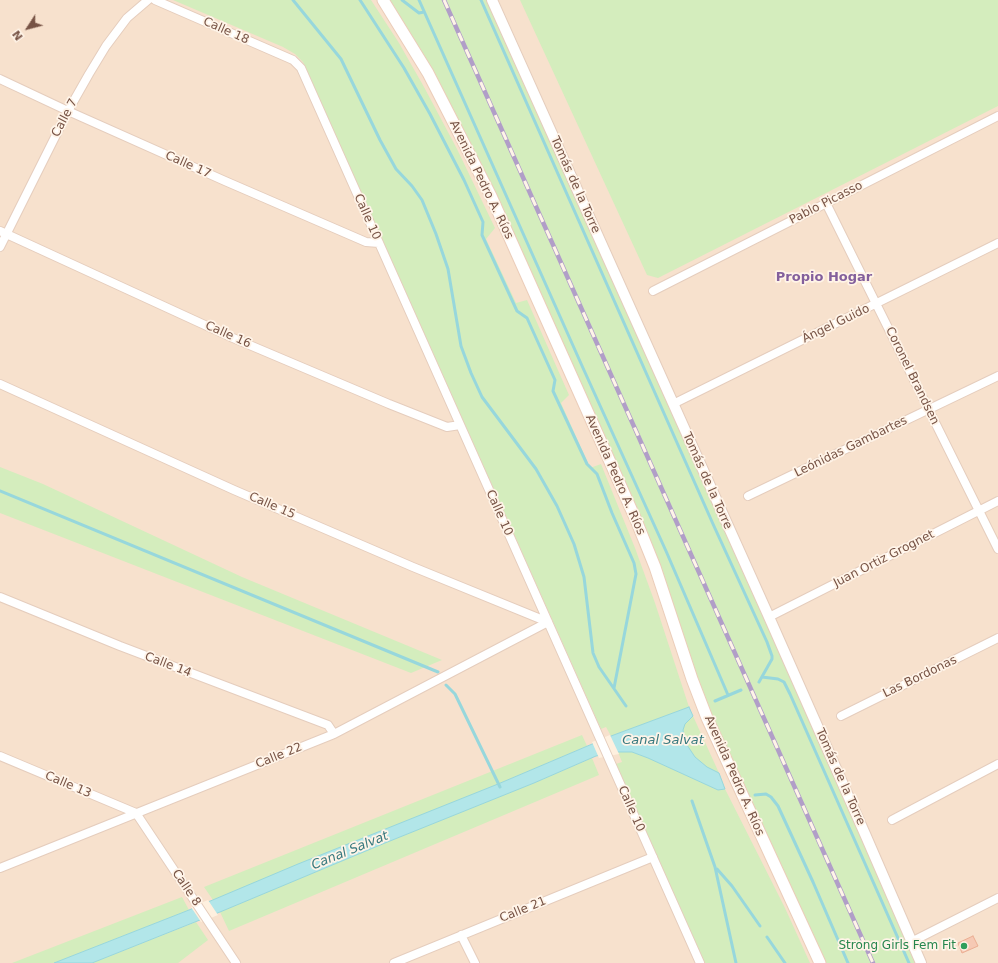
<!DOCTYPE html>
<meta charset="utf-8">
<style>
body{margin:0}
#map{position:relative;width:998px;height:963px;overflow:hidden;background:#fef0df;font-family:"DejaVu Sans",sans-serif}
canvas{display:block}
.north{position:absolute;left:8px;top:8px;width:40px;height:40px;-webkit-text-stroke:3px #fff4e8;paint-order:stroke;rotate:234deg;font-size:11px;font-weight:700;line-height:16px;text-align:center;color:#775345}
.north::after{content:'';display:block;margin:auto;width:14px;height:18px;background:#775345;clip-path:polygon(50% 0,100% 100%,50% 72%,0 100%)}
</style>
<div id="map">
<canvas width="998" height="963"></canvas>
<div class="north">N</div>
</div>
<script>
const ctx = document.querySelector('canvas').getContext('2d');
ctx.lineJoin = 'round';
function fillPath(path, color) {
  ctx.fillStyle = color;
  ctx.fill(path, 'evenodd');
}
function poly(rows) {
  const path = new Path2D();
  for (const r of rows) {
    path.moveTo(r[0], r[1]);
    for (let i = 2; i < r.length; i += 2) path.lineTo(r[i], r[i + 1]);
  }
  return path;
}
function strokePath(path, color, width, dash) {
  ctx.strokeStyle = color;
  ctx.lineWidth = width;
  ctx.lineCap = dash ? 'butt' : 'round';
  ctx.setLineDash(dash || []);
  ctx.stroke(path);
}
function drawText(font, color, halo, rows, align = 'center') {
  ctx.font = font + ' "DejaVu Sans",sans-serif';
  ctx.lineWidth = 3.5;
  ctx.setLineDash([]);
  ctx.textBaseline = 'middle';
  ctx.strokeStyle = halo;
  ctx.fillStyle = color;
  for (const [text, x, y, turn = 0] of rows) {
    ctx.save();
    ctx.translate(x, y);
    ctx.rotate((+turn || 0) * Math.PI / 180);
    ctx.textAlign = isNaN(turn) ? turn : align;
    if (halo) ctx.strokeText(text, 0, 0);
    ctx.fillText(text, 0, 0);
    ctx.restore();
  }
}
fillPath(poly([
 [0,0,383,0,428,73,636,520,820,963,0,963],
 [492,0,998,0,998,963,921,963]
]), '#f7e1cd');
fillPath(poly([
 [173,0,371,0,399,43,424,87,457,149,495,228,486,239,516,303,527,300,569,395,561,403,590,468,601,464,635,548,655,603,689,707,611,736,606,727,601,729,303,62,295,54,283,47],
 [383,0,492,0,921,963,820,963,707,718,669,606,491,196],
 [520,0,998,0,998,106,658,278,647,275],
 [0,467,43,484,242,577,442,660,411,673,0,513],
 [693,716,719,773,707,767,695,757,685,742,683,730,685,724],
 [582,735,587,746,498,784,213,900,204,887],
 [618,752,632,752,648,758,718,790,725,789,785,908,810,963,703,963,630,798,616,764,622,762],
 [592,758,599,775,229,931,220,912,385,843,534,783],
 [182,897,189,910,54,963,12,963],
 [196,922,208,940,178,963,92,963]
]), '#d4edbd');
const water = poly([
 [689,707,693,716,685,724,683,730,685,742,695,757,707,767,719,773,725,789,718,790,648,758,632,752,618,752,596,756,534,783,385,843,220,912,92,963,54,963,189,910,298,864,498,784,611,736,689,707]
]);
fillPath(water, '#b2e6e9');
strokePath(water, '#97d7dc', 1);
fillPath(poly([
 [610,735,619,754,599,758,592,742],
 [208,900,218,915,201,922,191,907]
]), '#fef0df');
strokePath(poly([
 [293,0,341,59,380,140,396,169,412,186,422,200,436,234,448,269,461,346,471,373,482,397,536,469,557,506,574,544,584,577,593,653,599,667,626,706],
 [360,0,404,68,430,114,464,180,483,222,482,235,517,311,527,318,555,380,553,391,587,464,597,474,612,513,634,563,636,574,614,688],
 [402,0,419,13,424,12],
 [419,0,583,368,666,551,728,695],
 [481,0,713,524,767,642,772,656,772,659,759,682],
 [0,491,438,672],
 [762,677,778,679,784,682,790,694,909,963],
 [446,685,455,694,500,787],
 [715,701,741,690],
 [755,795,766,794,771,797,778,806,813,882,848,963],
 [692,801,715,867,736,963],
 [717,869,732,886,760,926],
 [767,937,785,963]
]), '#97d7dc', 3);
const building = poly([
 [973,936,978,946,962,953,958,943,973,936]
]);
fillPath(building, '#f6c9b4');
strokePath(building, '#ebae93', 1);
const minor = poly([
 [155,0,293,60,301,68,700,963],
 [0,79,68,111,225,181,366,242,379,243],
 [826,203,998,549],
 [0,231,233,338,389,404,447,427,460,425],
 [0,247,68,111,89,74,106,46,127,18,148,0],
 [653,291,998,116],
 [0,384,234,490,413,567,548,622],
 [673,404,998,243],
 [748,496,998,376],
 [0,597,120,646,328,725,334,734],
 [769,617,998,501],
 [841,716,998,638],
 [0,756,136,813,236,963],
 [892,820,998,764],
 [0,868,334,734,548,622],
 [461,935,475,963],
 [911,942,998,898],
 [394,963,653,857]
]);
const tertiary = poly([
 [492,0,769,617,865,834,921,963]
]);
const secondary = poly([
 [383,0,428,73,491,196,636,520,655,567,692,679,707,718,820,963]
]);
strokePath(minor, '#e5cdbd', 10);
strokePath(tertiary, '#e5cdbd', 12);
strokePath(secondary, '#ebcdba', 13);
strokePath(minor, '#fff', 8);
strokePath(tertiary, '#fff', 10);
strokePath(secondary, '#fff', 11);
const rail = poly([
 [444,0,873,963]
]);
strokePath(rail, '#b19ec8', 4.5);
strokePath(rail, '#fff4e8', 3, [9]);
for (const [x, y, r, color] of [
 [964,946,4,"#2e9e5b"]
]) {
  const dot = new Path2D();
  dot.arc(x, y, r, 0, 2 * Math.PI);
  ctx.fillStyle = color;
  ctx.fill(dot);
  strokePath(dot, '#fff4e8', 1.5);
}
drawText('12px', '#775345', '#fff4e8', [
 ["Calle 18",226,31,24],
 ["Calle 7",65,118,-62],
 ["Calle 17",188,165,24],
 ["Avenida Pedro A. Ríos",481,180,64],
 ["Tomás de la Torre",575,185,66],
 ["Pablo Picasso",826,203,-27],
 ["Calle 10",367,217,66],
 ["Ángel Guido",836,324,-26],
 ["Calle 16",228,335,24],
 ["Coronel Brandsen",912,376,64],
 ["Leónidas Gambartes",851,447,-26],
 ["Avenida Pedro A. Ríos",615,475,66],
 ["Tomás de la Torre",707,481,66],
 ["Calle 15",272,506,23],
 ["Calle 10",499,513,66],
 ["Juan Ortiz Grognet",884,559,-27],
 ["Calle 14",168,665,21],
 ["Las Bordonas",920,677,-26],
 ["Calle 22",279,756,-22],
 ["Avenida Pedro A. Ríos",734,776,66],
 ["Tomás de la Torre",840,777,66],
 ["Calle 13",68,785,23],
 ["Calle 10",631,809,66],
 ["Calle 8",186,888,56],
 ["Calle 21",523,910,-22]
]);
drawText('12px', '#27864d', '#fff4e8', [
 ["Strong Girls Fem Fit",956,946]
], 'right');
drawText('bold 13px', '#835f9c', '#fff4e8', [
 ["Propio Hogar",824,278]
]);
drawText('italic 13px', '#37787e', '#fff4e8', [
 ["Canal Salvat",663,741],
 ["Canal Salvat",350,851,-22]
]);
</script>
